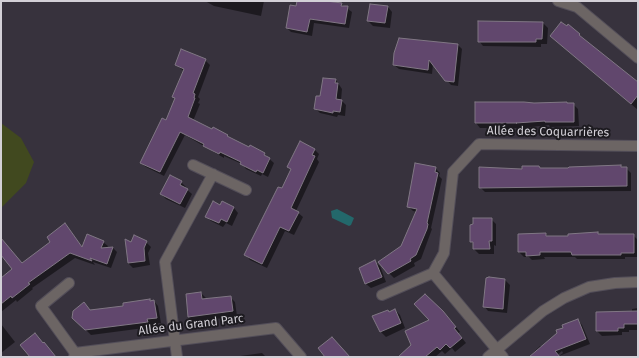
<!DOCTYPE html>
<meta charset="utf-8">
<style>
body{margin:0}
#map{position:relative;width:639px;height:358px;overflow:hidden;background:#37323d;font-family:"Fira Sans",sans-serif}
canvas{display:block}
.frame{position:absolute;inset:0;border:2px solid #d3d0d7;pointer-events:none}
</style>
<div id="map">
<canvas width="639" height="358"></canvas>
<div class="frame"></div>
</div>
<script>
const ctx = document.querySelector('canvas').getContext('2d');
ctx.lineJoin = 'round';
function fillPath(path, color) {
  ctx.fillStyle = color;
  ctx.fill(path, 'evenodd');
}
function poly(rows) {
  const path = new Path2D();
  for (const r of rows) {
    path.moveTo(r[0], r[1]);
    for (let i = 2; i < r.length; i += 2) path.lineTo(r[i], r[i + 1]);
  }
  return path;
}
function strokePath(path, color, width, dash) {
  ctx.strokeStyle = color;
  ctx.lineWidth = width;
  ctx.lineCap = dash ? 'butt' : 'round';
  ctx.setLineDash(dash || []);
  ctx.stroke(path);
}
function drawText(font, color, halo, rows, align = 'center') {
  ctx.font = font + ' "Fira Sans",sans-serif';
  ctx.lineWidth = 4;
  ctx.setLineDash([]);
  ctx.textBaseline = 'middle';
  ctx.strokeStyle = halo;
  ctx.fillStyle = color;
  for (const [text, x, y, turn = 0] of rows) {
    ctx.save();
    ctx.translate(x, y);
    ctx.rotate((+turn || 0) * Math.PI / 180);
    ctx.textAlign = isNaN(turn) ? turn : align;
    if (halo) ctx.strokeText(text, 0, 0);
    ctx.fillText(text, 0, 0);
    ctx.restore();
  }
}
fillPath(poly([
 [1,123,21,138,34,162,26,183,1,208]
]), '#41491f');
fillPath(poly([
 [337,209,354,218,351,225,349,226,332,218,331,211]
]), '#23686b');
fillPath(poly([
 [205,1,264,1,261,16,214,6],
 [298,1,319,1,341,4,352,12,349,28,314,23,312,36,291,32,287,28,296,7],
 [388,7,392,12,390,28,373,26,368,21],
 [479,22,543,23,548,28,547,44,541,44,541,47,483,46,479,41],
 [579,35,638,84,638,110,556,40],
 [458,45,462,49,458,86,451,85,433,64,432,74,399,69,394,65],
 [205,60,210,65,198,97,200,99,198,103,200,104,193,121,212,130,213,129,228,136,231,139,249,149,264,154,274,163,268,177,262,174,261,176,246,169,242,164,224,156,224,158,185,135,164,176,146,167,141,163,167,121,176,99,174,97,184,71,176,65],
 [336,80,342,89,341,100,346,105,345,116,338,115,337,117,320,113,315,108,321,97],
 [568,104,573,104,578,109,579,126,550,127,549,125,522,128,480,128,476,123],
 [314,149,319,154,317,159,319,162,296,211,303,217,294,235,285,231,267,268,250,260,246,255,292,170,289,167],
 [621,166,623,168,626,168,631,173,631,191,485,192,480,187,523,170,569,169],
 [435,168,440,173,439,176,442,179,431,228,432,229,421,259,414,263,415,266,394,278,389,273,402,247,417,212,413,211,408,206],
 [181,182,186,187,185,188,192,194,185,208,166,199,161,194],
 [223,203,234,208,238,213,232,226,226,223,223,227,211,221,206,216,221,206],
 [491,219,496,224,496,246,494,245,494,254,479,254,474,249,474,244,471,241],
 [65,224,83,248,103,242,108,246,107,248,113,248,117,252,111,268,93,262,95,265,75,258,32,288,33,289,17,302,16,300,1,312,1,279,14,269,1,254,1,249,22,264,52,242],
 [546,234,548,237,633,235,638,240,638,257,625,257,625,259,577,259,575,257,544,257,545,259,532,260,529,257,524,257,519,252],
 [126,241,131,243,146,242,151,247,148,253,150,265,133,268,128,263],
 [375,262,380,266,386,282,371,288,366,284,360,268],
 [487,279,505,280,510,285,507,313,488,311,484,306],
 [201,293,206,298,206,300,230,297,235,302,237,316,194,322,189,317,187,295],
 [150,300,151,302,154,301,158,306,161,323,151,324,152,327,91,335,73,317,84,304,91,311,124,307],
 [638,308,638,330,629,330,629,332,622,332,622,335,602,336,597,331,632,312,632,309],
 [395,310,400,315,405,328,386,337,381,332,379,327,389,313],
 [448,317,460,332,458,333,466,343,455,352,452,348,445,354,442,351,435,357,406,357,431,321],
 [578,320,582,325,590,344,559,356,563,353,562,351,555,357,531,357,532,356,531,355,540,346,542,347],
 [1,324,15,342,1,353],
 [262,353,266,357,233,357]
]), '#0007');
const building = poly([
 [297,1,326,1,342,3,341,6,348,6,345,24,310,19,307,32,286,28,290,5,296,6,297,1],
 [370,4,388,6,385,23,367,21,370,4],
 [478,21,543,22,542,39,536,39,536,42,478,42,478,21],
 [561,22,567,26,568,24,580,34,579,35,638,82,638,95,631,104,550,36,561,22],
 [399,38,458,44,454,82,445,81,429,60,428,70,393,65,394,53,399,38],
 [181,49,206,59,193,93,195,94,194,98,195,98,188,117,212,129,213,127,228,135,227,136,249,147,250,145,265,153,264,155,270,158,263,173,257,170,256,172,240,164,241,162,220,152,219,154,203,146,204,144,180,132,160,172,140,163,162,118,166,120,175,98,172,97,184,69,175,65,181,49],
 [323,78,336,79,335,83,338,83,336,99,342,100,340,112,333,111,333,113,314,109,316,96,320,96,323,78],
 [475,102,524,102,534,103,567,102,567,103,574,103,574,122,545,122,545,121,516,123,517,123,475,123,475,102],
 [300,141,315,149,312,155,315,156,291,208,299,212,289,231,280,227,262,264,244,255,278,187,282,188,291,169,287,167,300,141],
 [415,163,436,167,435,172,438,173,427,223,428,224,427,229,416,255,410,259,411,261,388,274,378,262,401,246,417,209,407,207,415,163],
 [621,165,621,167,627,167,627,186,479,188,479,167,522,169,522,166,539,166,540,168,568,168,569,167,621,165],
 [170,175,182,181,180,185,188,189,180,204,160,194,170,175],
 [213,201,220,205,222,201,234,207,227,222,221,219,219,223,205,217,213,201],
 [473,218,492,218,492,241,489,241,490,249,473,249,473,242,470,242,470,225,473,224,473,218],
 [65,223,82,247,87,234,104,241,101,248,113,247,107,264,90,258,92,261,70,253,28,283,30,284,12,298,11,296,1,304,1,278,12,269,1,255,1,238,22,263,50,242,47,237,65,223],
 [598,232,598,234,634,234,634,253,621,253,621,255,572,255,571,252,540,252,540,255,526,256,526,252,518,252,518,234,546,233,546,236,568,236,568,234,598,232],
 [134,235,147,241,144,248,145,261,128,263,125,239,131,242,134,235],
 [375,260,382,277,365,284,359,268,375,260],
 [489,277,505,279,503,309,483,307,486,278,489,277],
 [201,292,202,299,231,296,233,311,188,317,186,294,201,292],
 [425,294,443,311,456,327,454,328,462,338,450,348,446,344,440,350,437,347,425,357,398,357,411,345,405,331,429,320,414,304,425,294],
 [150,299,150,301,154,300,157,318,147,319,148,322,85,330,72,318,73,311,84,302,90,310,123,306,123,303,150,299],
 [395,309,401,323,380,332,372,316,388,310,389,312,395,309],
 [638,311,638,324,624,324,624,328,618,328,618,331,596,331,596,312,638,311],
 [578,319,586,339,555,351,560,357,529,357,557,333,556,330,563,328,562,325,578,319],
 [35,333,43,343,44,342,56,357,30,357,20,345,35,333],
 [332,337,350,357,325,357,318,348,332,337]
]);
fillPath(building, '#61476d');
strokePath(building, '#807784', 1);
const minor = poly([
 [558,1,577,7,638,58],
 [193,165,246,190],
 [69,283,41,306,75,353],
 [382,295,433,273],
 [74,357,75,353,276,328,301,357],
 [177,357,165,262,213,174],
 [488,357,543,311,564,298,589,287,615,283,638,282],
 [503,357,433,273,444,253,453,172,479,144,638,146]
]);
strokePath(minor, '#534e59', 12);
strokePath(minor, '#6c6564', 10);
drawText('12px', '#d3d0d7', '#1d1b20', [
 ["Allée des Coquarrières",548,132,1],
 ["Allée du Grand Parc",191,325,-7]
]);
</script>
